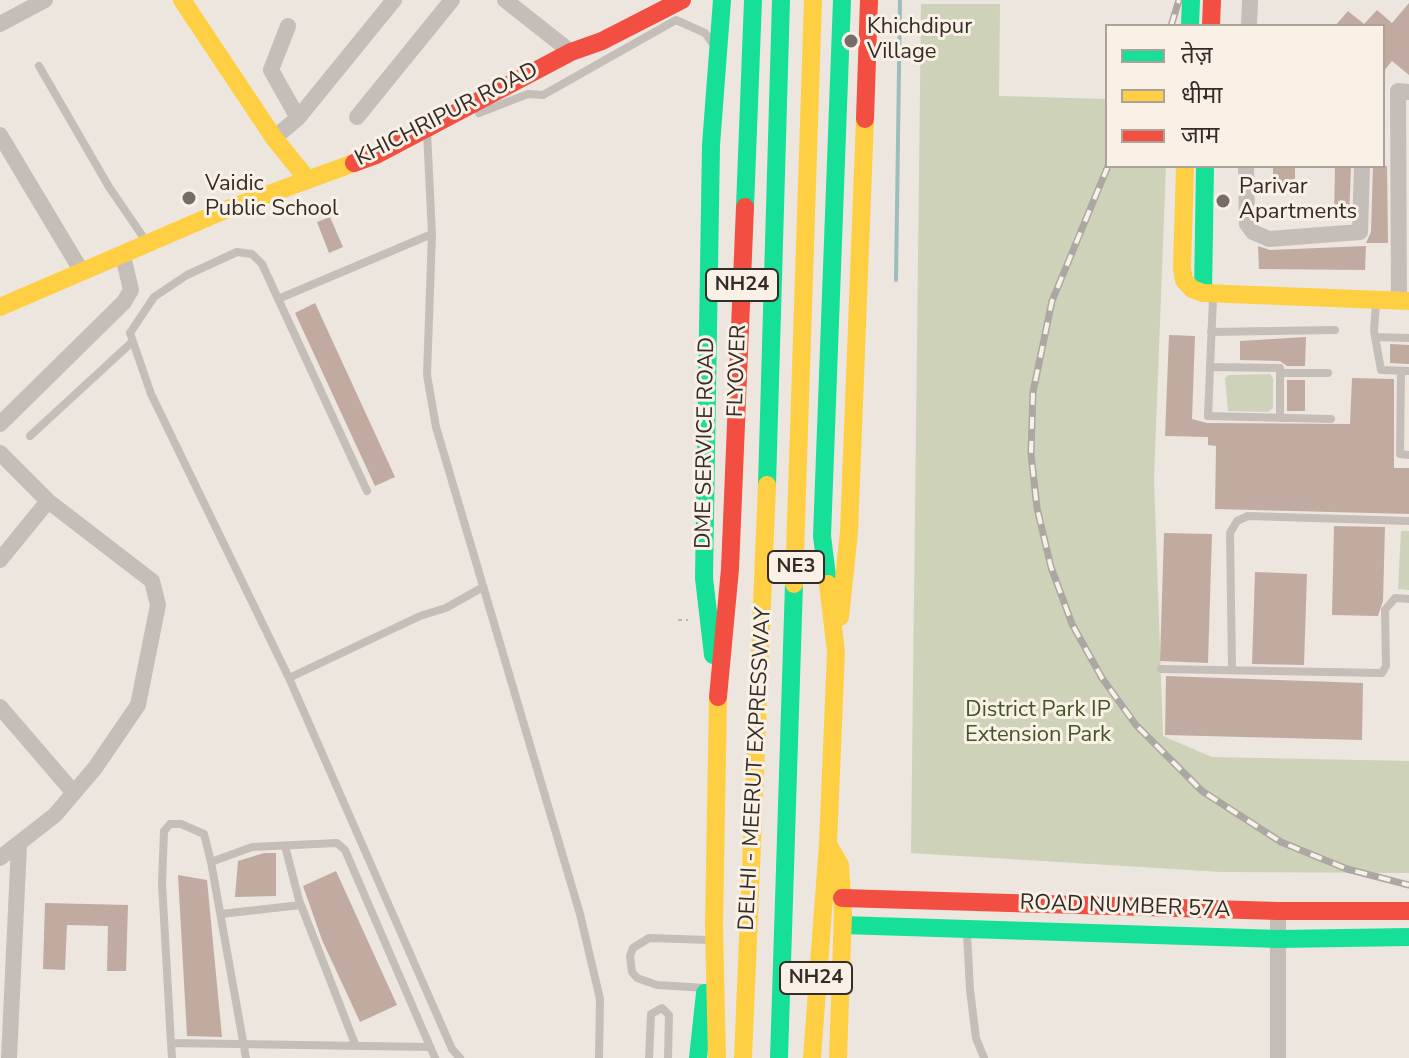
<!DOCTYPE html>
<meta charset="utf-8">
<style>
body{margin:0}
#map{position:relative;width:1409px;height:1058px;overflow:hidden;background:#ece6df;font-family:"Nunito Sans","Noto Sans Devanagari",sans-serif}
canvas{display:block}
.legend{position:absolute;left:1105px;top:24px;width:280px;height:144px;box-sizing:border-box;background:#faf1e6;border:2px solid #aca29a;margin:0;padding:10px 14px;list-style:none;font-size:24px;color:#362c27}
.legend li{display:flex;align-items:center;gap:16px;height:40px}
.legend b{width:40px;border:2px solid #aca29a}
</style>
<div id="map">
<canvas width="1409" height="1058"></canvas>
<ul class="legend">
<li><b style="height:10px;background:#16e098"></b>तेज़</li>
<li><b style="height:10px;background:#ffcf43"></b>धीमा</li>
<li><b style="height:10px;background:#f24e42"></b>जाम</li>
</ul>
</div>
<script>
const ctx = document.querySelector('canvas').getContext('2d');
ctx.lineJoin = 'round';
function fillPath(path, color) {
  ctx.fillStyle = color;
  ctx.fill(path, 'evenodd');
}
function poly(rows) {
  const path = new Path2D();
  for (const r of rows) {
    path.moveTo(r[0], r[1]);
    for (let i = 2; i < r.length; i += 2) path.lineTo(r[i], r[i + 1]);
  }
  return path;
}
function strokePath(path, color, width, dash) {
  ctx.strokeStyle = color;
  ctx.lineWidth = width;
  ctx.lineCap = dash ? 'butt' : 'round';
  ctx.setLineDash(dash || []);
  ctx.stroke(path);
}
function drawText(font, color, halo, rows, align = 'center') {
  ctx.font = font + ' "Nunito Sans",sans-serif';
  ctx.lineWidth = 6;
  ctx.setLineDash([]);
  ctx.textBaseline = 'middle';
  ctx.strokeStyle = halo;
  ctx.fillStyle = color;
  for (const [text, x, y, turn = 0] of rows) {
    ctx.save();
    ctx.translate(x, y);
    ctx.rotate((+turn || 0) * Math.PI / 180);
    ctx.textAlign = isNaN(turn) ? turn : align;
    if (halo) ctx.strokeText(text, 0, 0);
    ctx.fillText(text, 0, 0);
    ctx.restore();
  }
}
fillPath(poly([
 [921,4,1000,4,999,96,1107,99,1107,166,1166,166,1154,479,1163,736,1212,757,1409,761,1409,873,1222,872,911,853],
 [1270,374,1273,378,1273,408,1268,412,1228,411,1225,378,1229,375],
 [1401,531,1409,531,1409,590,1398,589]
]), '#cdd2b8');
strokePath(poly([
 [896,280,900,0]
]), '#9bbdbe', 4);
fillPath(poly([
 [1409,3,1409,75,1392,61,1383,72,1383,26,1335,26,1348,11,1364,24,1377,10,1392,23],
 [1273,166,1295,166,1295,185,1273,185],
 [1335,166,1351,166,1349,220,1334,220],
 [1373,166,1387,166,1388,243,1366,243,1371,232],
 [330,217,343,247,329,253,317,222],
 [1258,246,1270,250,1366,246,1365,270,1259,269],
 [315,303,395,477,375,486,295,313],
 [1169,335,1195,336,1192,419,1207,423,1350,424,1352,378,1394,379,1394,468,1409,468,1409,514,1215,509,1216,446,1208,445,1208,437,1165,436],
 [1306,337,1305,366,1287,366,1280,361,1240,360,1240,341],
 [1390,344,1409,345,1409,364,1390,363],
 [1287,380,1305,380,1305,411,1287,411],
 [1334,526,1385,527,1383,601,1378,616,1332,615],
 [1164,533,1212,534,1208,663,1160,661],
 [1255,572,1307,574,1304,665,1252,664],
 [1166,676,1363,683,1362,740,1165,735],
 [264,853,276,853,276,896,235,897,238,861],
 [336,871,397,1005,360,1022,322,940,303,886],
 [178,875,207,880,222,1037,187,1036],
 [45,903,128,905,126,971,107,971,108,926,67,925,65,970,43,969]
]), '#c1aba0');
strokePath(poly([
 [678,620,688,620]
]), '#beb7b0', 2, [4, 4]);
strokePath(poly([
 [39,66,109,187,146,241],
 [479,113,528,94,543,95,676,20,705,33,713,44],
 [427,132,432,234,427,375,436,427,580,914,600,999,599,1058],
 [1213,298,1208,416,1331,419],
 [278,299,432,234],
 [1376,304,1374,331,1381,370,1409,371],
 [1211,332,1335,330],
 [1375,337,1409,338],
 [1210,367,1280,368,1280,418],
 [1401,371,1400,454,1409,455],
 [1280,373,1328,373],
 [30,436,131,343],
 [367,491,262,264,252,254,237,252,187,275,154,297,130,333,151,394,289,678,452,1049,460,1058],
 [1161,669,1382,673,1386,666,1385,610,1395,598,1409,599],
 [1232,670,1230,533,1237,521,1248,516,1409,521],
 [289,678,420,616,446,608,483,587],
 [285,846,299,900,355,1044],
 [211,862,246,1058],
 [221,914,301,905],
 [967,933,970,990,976,1038,984,1058],
 [705,988,657,985,637,978,632,972,630,956,633,948,649,938,710,940],
 [171,1043,172,1058],
 [429,1047,171,1043,162,883,164,831,170,824,181,824,204,834,211,862,252,847,337,843,345,850,435,1058],
 [649,1058,651,1014,662,1008,669,1015,668,1058]
]), '#c5beb8', 8);
strokePath(poly([
 [505,0,571,52],
 [0,24,45,0],
 [288,26,271,70,298,118],
 [1249,26,1250,0],
 [357,117,452,0],
 [0,135,82,272],
 [274,138,298,118,394,0],
 [1246,166,1247,224,1253,232,1269,239,1360,232,1362,166],
 [1399,300,1398,91,1409,92],
 [0,424,124,302,131,290,123,256],
 [0,453,48,501,152,581,158,605,138,705,95,768,55,815,0,858],
 [0,560,48,501],
 [0,707,74,793],
 [9,1058,19,845],
 [1278,1058,1278,911]
]), '#c5beb8', 16);
strokePath(poly([
 [1190,26,1191,0],
 [745,207,753,0],
 [1203,293,1205,166],
 [767,485,781,0],
 [828,584,822,536,842,0],
 [713,655,704,578,711,145,722,0],
 [843,925,1279,939,1409,937],
 [698,1058,705,993],
 [779,1058,794,584]
]), '#16e098', 18);
strokePath(poly([
 [182,0,274,138,308,180],
 [1185,166,1182,268,1184,280,1192,289,1203,293,1409,301],
 [0,307,225,210,354,163],
 [794,584,813,0],
 [840,617,849,532,865,119],
 [829,846,840,865,843,913,838,1058],
 [717,1058,714,926,718,697],
 [743,1058,767,485],
 [812,1058,828,844,836,652,828,584]
]), '#ffcf43', 18);
strokePath(poly([
 [1211,26,1212,0],
 [865,119,869,0],
 [354,163,376,155,571,52,602,41,682,0],
 [718,697,730,569,745,207],
 [842,898,1278,911,1409,911]
]), '#f24e42', 18);
const rail = poly([
 [1171,26,1179,0],
 [1108,166,1052,301,1033,392,1031,454,1037,508,1051,567,1072,624,1102,678,1136,725,1202,791,1281,842,1347,869,1409,885]
]);
strokePath(rail, '#ada7a3', 7);
strokePath(rail, '#faf1e6', 4, [12]);
for (const [x, y, r, color] of [
 [851,41,8,"#766d67"],
 [189,198,8,"#766d67"],
 [1223,201,8,"#766d67"]
]) {
  const dot = new Path2D();
  dot.arc(x, y, r, 0, 2 * Math.PI);
  ctx.fillStyle = color;
  ctx.fill(dot);
  strokePath(dot, '#faf1e6', 3);
}
for (const [x, y, w] of [
 [742,285,72],
 [796,567,56],
 [816,978,72]
]) {
  const box = new Path2D();
  box.roundRect(x - w / 2, y - 16, w, 32, 6);
  ctx.fillStyle = '#faf1e6';
  ctx.fill(box);
  strokePath(box, '#362c27', 2);
}
drawText('bold 20px', '#362c27', null, [
 ["NH24",742,285],
 ["NE3",796,567],
 ["NH24",816,978]
]);
drawText('22px', '#362c27', '#faf1e6', [
 ["Khichdipur",867,28],
 ["Village",867,53],
 ["Vaidic",205,185],
 ["Public School",205,210],
 ["Parivar",1239,188],
 ["Apartments",1239,213]
], 'left');
drawText('22px', '#362c27', '#faf1e6', [
 ["KHICHRIPUR ROAD",447,115,-27],
 ["FLYOVER",738,371,-88],
 ["DME SERVICE ROAD",706,443,-89],
 ["DELHI - MEERUT EXPRESSWAY",756,769,-87],
 ["ROAD NUMBER 57A",1125,907,2]
]);
drawText('22px', '#44552a', '#faf1e6', [
 ["District Park IP",1038,711],
 ["Extension Park",1038,736]
]);
</script>
